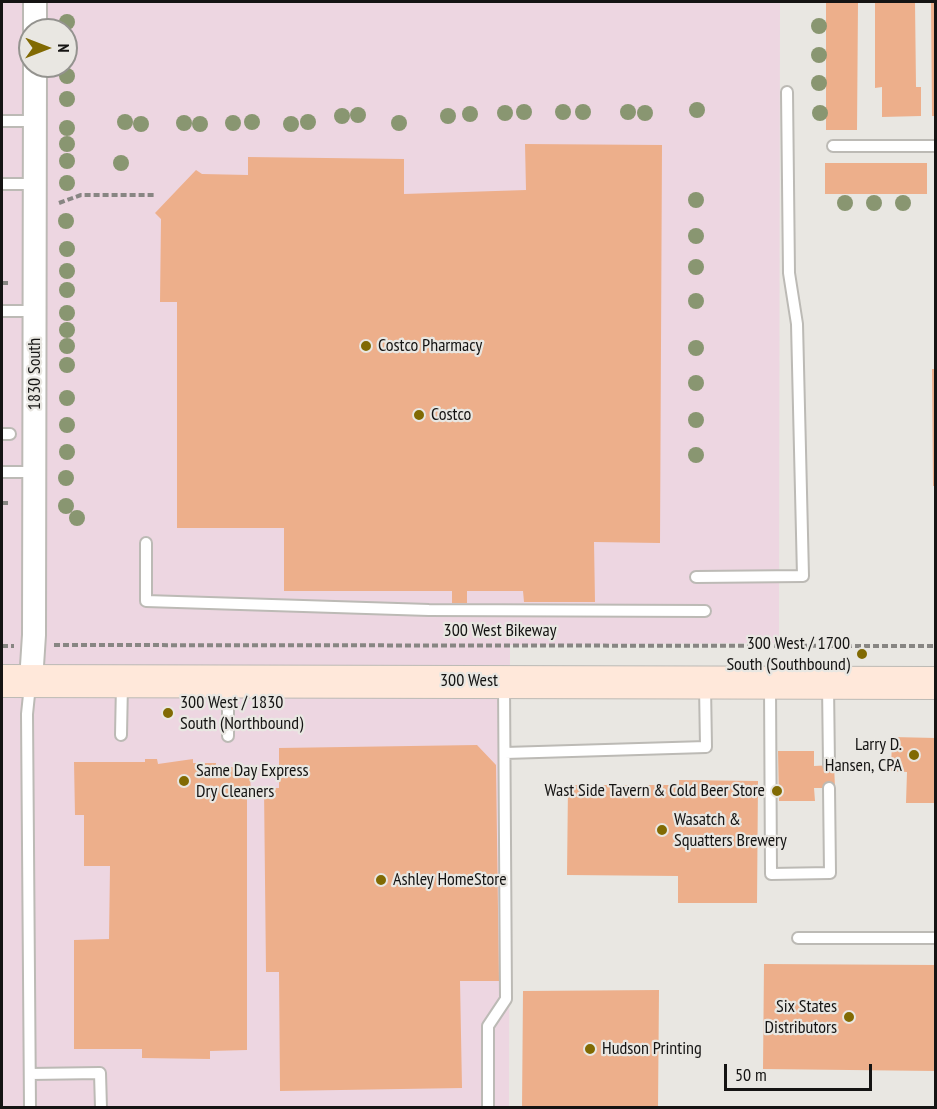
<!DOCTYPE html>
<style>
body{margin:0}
#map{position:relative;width:937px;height:1109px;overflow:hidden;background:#e9e7e2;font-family:"PT Sans Narrow",sans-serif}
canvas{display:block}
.frame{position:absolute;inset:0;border:3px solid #151413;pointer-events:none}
.north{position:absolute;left:18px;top:18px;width:60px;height:60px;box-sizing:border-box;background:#e9e7e2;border:2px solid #94938f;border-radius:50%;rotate:90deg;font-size:16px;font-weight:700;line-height:24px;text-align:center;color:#151413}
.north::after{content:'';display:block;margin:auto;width:21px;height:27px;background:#816a03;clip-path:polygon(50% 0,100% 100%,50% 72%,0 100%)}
.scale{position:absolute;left:724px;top:1064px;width:148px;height:27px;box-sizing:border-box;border:3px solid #151413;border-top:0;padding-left:8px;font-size:18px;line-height:21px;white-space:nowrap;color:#151413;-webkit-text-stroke:4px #e9e7e2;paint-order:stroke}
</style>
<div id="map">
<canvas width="937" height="1109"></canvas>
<div class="frame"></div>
<div class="north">N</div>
<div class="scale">50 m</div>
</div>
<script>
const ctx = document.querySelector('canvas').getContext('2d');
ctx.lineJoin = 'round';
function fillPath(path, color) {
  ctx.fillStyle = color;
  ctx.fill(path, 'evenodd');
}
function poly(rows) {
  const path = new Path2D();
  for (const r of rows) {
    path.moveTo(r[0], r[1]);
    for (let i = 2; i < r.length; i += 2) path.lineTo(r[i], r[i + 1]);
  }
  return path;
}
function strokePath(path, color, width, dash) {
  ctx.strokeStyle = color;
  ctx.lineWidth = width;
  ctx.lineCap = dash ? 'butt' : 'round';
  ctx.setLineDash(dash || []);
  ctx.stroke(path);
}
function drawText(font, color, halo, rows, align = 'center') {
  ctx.font = font + ' "PT Sans Narrow",sans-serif';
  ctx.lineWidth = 4.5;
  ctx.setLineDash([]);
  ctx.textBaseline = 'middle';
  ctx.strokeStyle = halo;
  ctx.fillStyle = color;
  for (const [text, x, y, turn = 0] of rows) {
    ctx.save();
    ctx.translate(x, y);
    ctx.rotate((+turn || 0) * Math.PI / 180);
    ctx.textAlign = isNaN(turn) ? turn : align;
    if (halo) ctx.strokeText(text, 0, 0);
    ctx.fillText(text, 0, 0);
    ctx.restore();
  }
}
fillPath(poly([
 [2,2,780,2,779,643,510,645,509,1107,2,1108],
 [30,30,66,30,66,66,30,66]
]), '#edd6e1');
fillPath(poly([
 [826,2,858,2,857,130,826,130],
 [875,2,915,2,916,87,921,87,921,116,882,117,882,87,875,88],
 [931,2,936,2,936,116,932,116],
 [525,144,662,145,660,543,594,542,595,602,524,602,523,591,467,591,467,603,452,603,452,591,284,591,284,528,177,528,177,302,160,302,161,219,155,213,196,170,202,174,248,175,248,157,404,159,404,194,526,190],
 [825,163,927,163,927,194,825,194],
 [932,369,936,369,936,486,933,486],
 [892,737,936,738,936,803,906,803,907,772,891,771],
 [477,745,496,765,499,981,460,981,462,1088,280,1091,279,972,266,972,264,788,279,788,279,748],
 [778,751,814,751,814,766,834,765,835,788,814,788,815,801,779,801],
 [145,759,157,759,158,764,193,759,193,763,216,763,216,768,237,767,237,778,250,778,251,791,247,791,247,1050,210,1051,210,1059,142,1058,142,1049,74,1049,74,940,109,939,110,866,84,866,84,815,75,815,74,762,145,762],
 [679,780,758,781,757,903,678,903,678,876,567,875,568,785,679,785],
 [764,964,936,965,936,1071,763,1069],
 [659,990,658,1108,522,1108,523,991]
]), '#edaf8b');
const service = poly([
 [2,121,35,121],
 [833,146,936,146],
 [2,184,35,184],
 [2,311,35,311],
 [2,434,10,434],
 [2,472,34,472],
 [146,543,146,601,429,610,705,611],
 [696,577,803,576,797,324,789,273,787,92],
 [828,685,829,765],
 [770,686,771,874,830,873,829,788],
 [121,735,122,684],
 [228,736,228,684],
 [505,753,706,747,705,686],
 [798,938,936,938],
 [30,1074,100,1073,101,1108],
 [30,1108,27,714,30,685],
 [488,1108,488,1026,506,999,504,684]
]);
const minor = poly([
 [35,30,35,2],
 [31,681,34,635,35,66]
]);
const secondary = poly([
 [2,681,936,683]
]);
strokePath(service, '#bcbab5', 14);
strokePath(minor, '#bcbab5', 26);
strokePath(secondary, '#bcbab5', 34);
strokePath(poly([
 [59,203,81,195,156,195],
 [2,283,10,283],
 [2,503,10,503],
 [54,645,936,646],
 [2,646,14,646]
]), '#888683', 4, [6, 3]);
strokePath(service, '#fff', 10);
strokePath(minor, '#fff', 22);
strokePath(secondary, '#ffe8da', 32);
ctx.fillStyle = '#899671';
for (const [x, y] of [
 [67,22],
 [819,26],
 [819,55],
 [67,76],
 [819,83],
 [67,99],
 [697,110],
 [524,112],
 [563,112],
 [583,112],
 [628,112],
 [505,113],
 [645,113],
 [820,113],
 [470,114],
 [358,115],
 [342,116],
 [448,116],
 [125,122],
 [252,122],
 [308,122],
 [184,123],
 [233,123],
 [399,123],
 [141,124],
 [200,124],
 [291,124],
 [67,128],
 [67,144],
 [67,161],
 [121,163],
 [67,183],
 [696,200],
 [845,203],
 [874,203],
 [903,203],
 [66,221],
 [696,236],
 [67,249],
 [696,267],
 [67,271],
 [67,290],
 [696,301],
 [67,313],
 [67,330],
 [67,346],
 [696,348],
 [67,365],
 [696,383],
 [67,398],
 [696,420],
 [67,425],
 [67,452],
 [696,455],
 [66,478],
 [66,506],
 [77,518]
]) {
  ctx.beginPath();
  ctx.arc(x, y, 8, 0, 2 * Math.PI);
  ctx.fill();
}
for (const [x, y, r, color] of [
 [366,346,6,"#816a03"],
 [419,415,6,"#816a03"],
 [862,654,6,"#816a03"],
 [168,713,6,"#816a03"],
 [914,755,6,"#816a03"],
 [184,781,6,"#816a03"],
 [777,791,6,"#816a03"],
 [662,830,6,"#816a03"],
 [381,880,6,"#816a03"],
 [849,1017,6,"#816a03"],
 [590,1049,6,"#816a03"]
]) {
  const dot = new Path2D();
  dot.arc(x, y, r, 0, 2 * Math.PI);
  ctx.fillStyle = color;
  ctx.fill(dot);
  strokePath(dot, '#e9e7e2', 2);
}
drawText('18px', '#151413', '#e9e7e2', [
 ["Costco Pharmacy",378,346],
 ["Costco",431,415],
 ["300 West / 1700",850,644,"right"],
 ["South (Southbound)",850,665,"right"],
 ["300 West / 1830",180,703],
 ["South (Northbound)",180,724],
 ["Larry D.",902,745,"right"],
 ["Hansen, CPA",902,766,"right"],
 ["Same Day Express",196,771],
 ["Dry Cleaners",196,792],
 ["Wast Side Tavern & Cold Beer Store",765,791,"right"],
 ["Wasatch &",674,820],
 ["Squatters Brewery",674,841],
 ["Ashley HomeStore",393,880],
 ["Six States",837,1007,"right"],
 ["Distributors",837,1028,"right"],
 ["Hudson Printing",602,1049]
], 'left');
drawText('18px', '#151413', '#e9e7e2', [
 ["1830 South",35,374,-90],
 ["300 West Bikeway",500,631],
 ["300 West",469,681]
]);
</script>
